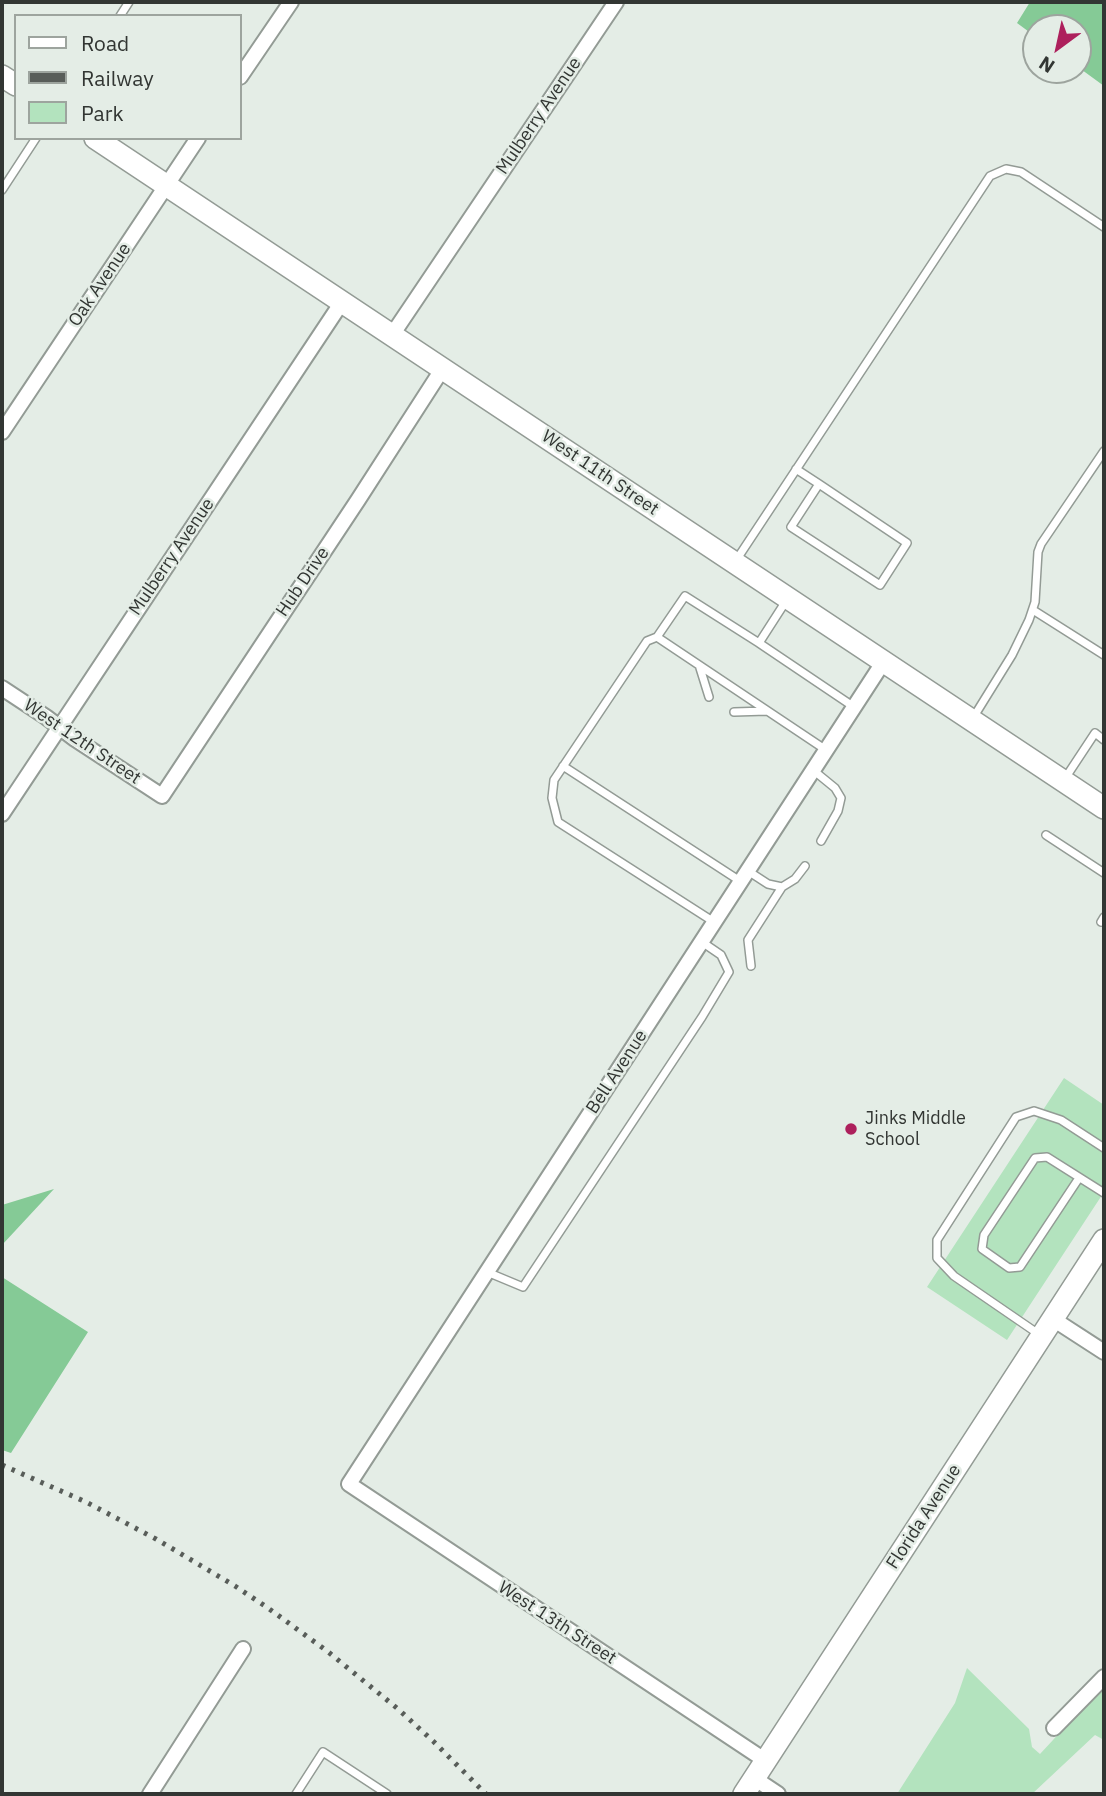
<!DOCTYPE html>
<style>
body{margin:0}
#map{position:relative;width:1106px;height:1796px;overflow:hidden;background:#e4ede6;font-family:"IBM Plex Sans",sans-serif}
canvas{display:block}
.frame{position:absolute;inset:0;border:4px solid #323633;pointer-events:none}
.legend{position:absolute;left:14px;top:14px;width:228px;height:126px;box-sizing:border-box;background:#e4ede6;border:2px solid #9da49e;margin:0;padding:9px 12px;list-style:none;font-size:21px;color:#323633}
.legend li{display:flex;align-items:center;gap:14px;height:35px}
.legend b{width:35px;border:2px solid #9da49e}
.north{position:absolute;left:1022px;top:14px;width:70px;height:70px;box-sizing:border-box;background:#e4ede6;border:2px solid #9da49e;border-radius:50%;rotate:213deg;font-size:19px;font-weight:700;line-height:28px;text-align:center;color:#323633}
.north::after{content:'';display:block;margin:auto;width:24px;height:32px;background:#ad205c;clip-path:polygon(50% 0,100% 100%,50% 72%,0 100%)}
</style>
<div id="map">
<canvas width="1106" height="1796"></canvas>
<div class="frame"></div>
<ul class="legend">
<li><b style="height:9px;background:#fff"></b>Road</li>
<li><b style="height:9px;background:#585d59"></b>Railway</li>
<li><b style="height:19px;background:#b3e3be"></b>Park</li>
</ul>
<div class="north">N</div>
</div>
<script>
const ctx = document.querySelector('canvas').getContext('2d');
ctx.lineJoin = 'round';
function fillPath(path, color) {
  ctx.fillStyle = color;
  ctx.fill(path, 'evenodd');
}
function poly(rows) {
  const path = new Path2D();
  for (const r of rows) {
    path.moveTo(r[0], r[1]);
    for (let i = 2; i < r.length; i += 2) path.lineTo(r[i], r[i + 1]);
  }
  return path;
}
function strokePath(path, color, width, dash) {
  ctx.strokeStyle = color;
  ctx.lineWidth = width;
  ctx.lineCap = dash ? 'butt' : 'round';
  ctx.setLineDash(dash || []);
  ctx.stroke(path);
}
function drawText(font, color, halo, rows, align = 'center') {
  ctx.font = font + ' "IBM Plex Sans",sans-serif';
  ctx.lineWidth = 5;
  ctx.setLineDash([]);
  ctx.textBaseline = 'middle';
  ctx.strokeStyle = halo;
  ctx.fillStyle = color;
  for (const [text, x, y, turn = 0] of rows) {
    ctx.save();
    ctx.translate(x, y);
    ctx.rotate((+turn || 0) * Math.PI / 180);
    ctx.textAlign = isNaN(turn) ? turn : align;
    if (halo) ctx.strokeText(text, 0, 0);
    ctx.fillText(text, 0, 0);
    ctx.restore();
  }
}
fillPath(poly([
 [1064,1078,1104,1105,1104,1192,1007,1340,927,1287],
 [967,1668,1029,1729,1032,1747,1040,1754,1104,1685,1104,1740,1095,1735,1032,1794,897,1794,955,1703]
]), '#b3e3be');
fillPath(poly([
 [1030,2,1104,2,1104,86,1078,67,1078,28,1036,28,1036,37,1017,23],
 [54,1189,2,1245,2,1205],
 [2,1277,88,1332,11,1453,2,1450]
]), '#85ca96');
const lane = poly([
 [120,16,129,2],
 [2,190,36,138],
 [796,469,819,484,907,543,880,585,791,527,819,484],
 [735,562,990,176,1006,169,1021,172,1104,227],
 [786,601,759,643,854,707],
 [1033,610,1104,655],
 [657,637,685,596,759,643],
 [700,668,709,697],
 [734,712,767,711],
 [973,718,1012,655,1029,620,1035,602,1038,552,1041,544,1104,451],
 [563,766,740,881],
 [813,770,835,788,841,798,838,811,821,841],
 [1064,780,1095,733,1104,740],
 [1046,835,1104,873],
 [748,871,768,884,782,887,795,879,805,866],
 [714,922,558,822,552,798,554,780,647,641,657,637,826,750],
 [1101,922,1104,917],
 [751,966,748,940,782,887],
 [1079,1178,1020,1267,1009,1268,982,1249,984,1235,1035,1158,1047,1157,1104,1193],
 [487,1272,523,1287,702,1017,729,972,721,955,702,942],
 [1040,1335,954,1276,937,1258,937,1240,1016,1117,1034,1111,1061,1120,1104,1148],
 [296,1794,323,1752,387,1794]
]);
const street = poly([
 [240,77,291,2],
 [392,335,616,2],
 [2,432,198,138],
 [2,688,46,717,75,739,162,796,358,500,443,368],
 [2,814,342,302],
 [1053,1319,1104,1352],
 [1054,1728,1104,1677],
 [766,1761,349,1484,884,661],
 [754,1778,778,1794],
 [150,1794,243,1649]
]);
const secondary = poly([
 [2,76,16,85],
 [95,138,1104,808],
 [744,1794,1104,1240]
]);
strokePath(lane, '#939b95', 10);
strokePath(street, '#939b95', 18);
strokePath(secondary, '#939b95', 24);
strokePath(lane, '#fff', 7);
strokePath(street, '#fff', 14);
strokePath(secondary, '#fff', 21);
strokePath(poly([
 [2,1465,86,1502,156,1539,235,1586,268,1608,327,1651,398,1709,433,1741,486,1794]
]), '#585d59', 5, [3.5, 7]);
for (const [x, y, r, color] of [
 [851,1129,7,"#ad205c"]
]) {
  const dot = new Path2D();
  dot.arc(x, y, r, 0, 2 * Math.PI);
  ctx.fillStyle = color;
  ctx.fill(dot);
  strokePath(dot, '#e4ede6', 2.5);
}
drawText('18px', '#323633', '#e4ede6', [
 ["Mulberry Avenue",539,116,-56],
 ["Oak Avenue",100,285,-56],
 ["West 11th Street",600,473,34],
 ["Mulberry Avenue",172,557,-56],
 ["Hub Drive",303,582,-56],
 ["West 12th Street",82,742,34],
 ["Bell Avenue",617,1072,-57],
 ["Florida Avenue",924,1517,-57],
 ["West 13th Street",557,1623,33]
]);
drawText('18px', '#323633', '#e4ede6', [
 ["Jinks Middle",865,1119],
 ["School",865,1140]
], 'left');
</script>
